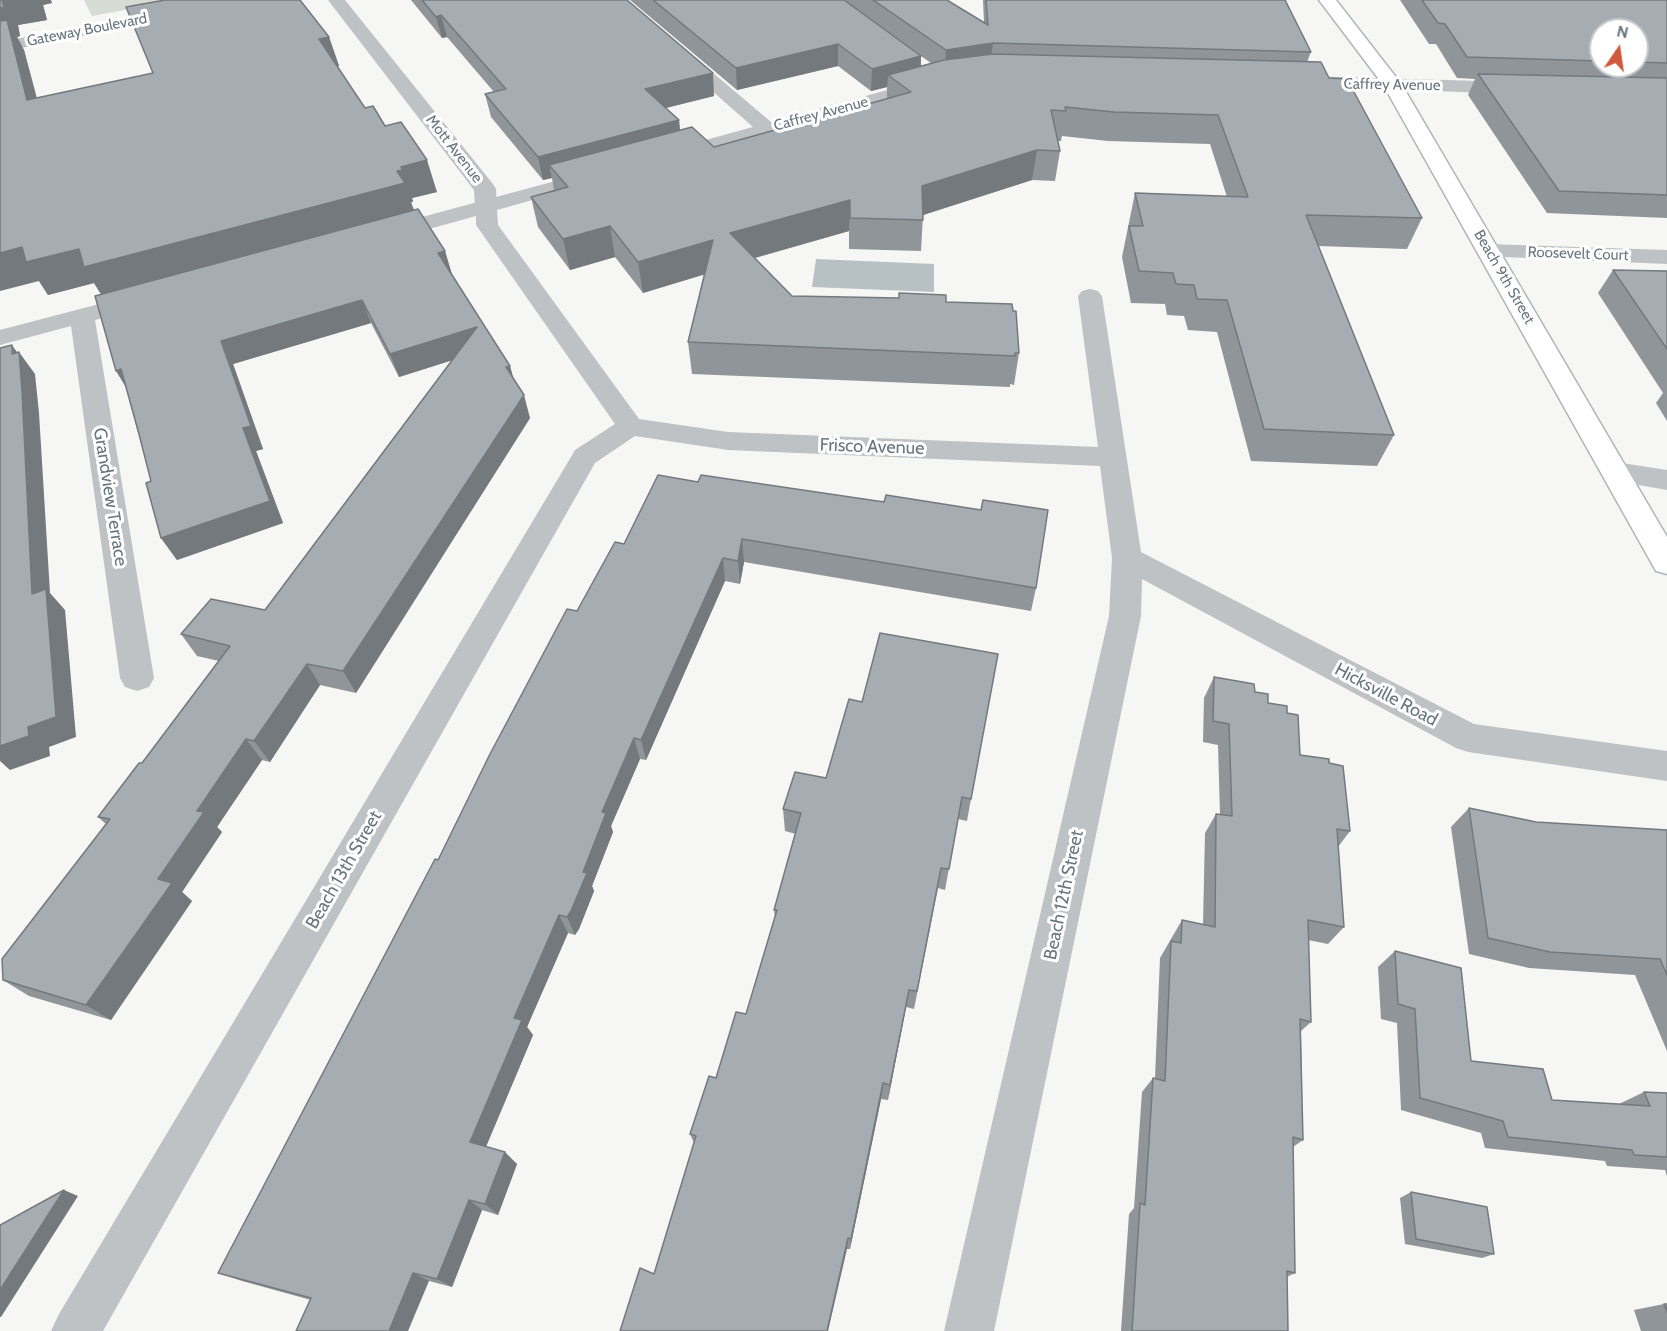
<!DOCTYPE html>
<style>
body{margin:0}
#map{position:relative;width:1667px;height:1331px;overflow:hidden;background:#f6f6f4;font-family:Cabin,sans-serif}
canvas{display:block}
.north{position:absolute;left:1589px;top:18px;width:60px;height:60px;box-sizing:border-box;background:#fff;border:2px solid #c3c9cd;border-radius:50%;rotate:13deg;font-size:16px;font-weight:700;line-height:24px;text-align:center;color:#697781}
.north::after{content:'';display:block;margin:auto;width:21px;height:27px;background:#ce593d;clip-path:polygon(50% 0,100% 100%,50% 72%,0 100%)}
</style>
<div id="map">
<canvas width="1667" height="1331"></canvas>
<div class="north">N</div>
</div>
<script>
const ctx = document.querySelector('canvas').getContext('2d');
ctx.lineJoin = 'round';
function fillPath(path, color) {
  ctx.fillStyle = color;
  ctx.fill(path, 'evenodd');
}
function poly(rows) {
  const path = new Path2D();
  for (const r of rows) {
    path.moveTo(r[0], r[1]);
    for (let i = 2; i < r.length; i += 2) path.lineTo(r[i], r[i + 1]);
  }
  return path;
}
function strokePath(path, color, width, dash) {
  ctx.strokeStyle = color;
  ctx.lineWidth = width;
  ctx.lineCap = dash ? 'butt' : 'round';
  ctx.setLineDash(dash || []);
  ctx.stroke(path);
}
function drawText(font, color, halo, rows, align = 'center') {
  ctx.font = font + ' Cabin,sans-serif';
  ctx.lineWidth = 6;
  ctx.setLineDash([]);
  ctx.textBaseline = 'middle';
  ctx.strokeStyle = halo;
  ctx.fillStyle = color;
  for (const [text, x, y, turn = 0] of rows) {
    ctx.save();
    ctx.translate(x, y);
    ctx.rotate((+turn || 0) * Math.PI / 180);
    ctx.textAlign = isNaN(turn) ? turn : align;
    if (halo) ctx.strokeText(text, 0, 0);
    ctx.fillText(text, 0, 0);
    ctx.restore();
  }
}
fillPath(poly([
 [84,0,178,0,92,16]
]), '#d6dbd4');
fillPath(poly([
 [816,259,934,264,934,292,812,287]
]), '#b7c1c5');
const secondary = poly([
 [1319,0,1336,0,1402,85,1667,537,1667,574,1656,571,1384,86,1319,0]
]);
strokePath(secondary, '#b1b6b9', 3);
fillPath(poly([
 [219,0,253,0,245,5,0,52,0,42,219,0],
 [609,0,627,0,771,122,931,78,938,80,940,84,938,88,676,160,669,162,662,160,659,156,662,152,753,127,609,0],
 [1306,76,1515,82,1522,84,1524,88,1522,92,1515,94,1299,86,1297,82,1299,78,1306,76],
 [596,170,603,172,606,176,603,180,497,210,498,225,639,419,728,432,1098,447,1078,296,1082,291,1090,289,1098,291,1102,296,1141,552,1474,724,1667,751,1667,781,1468,752,1456,748,1142,579,1141,616,994,1331,944,1331,1109,616,1112,558,1100,466,728,450,635,436,595,463,103,1331,51,1331,59,1314,571,457,575,450,615,424,476,225,476,216,382,242,374,240,371,235,374,230,596,170],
 [1489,244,1667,250,1667,264,1481,256,1478,251,1481,246,1489,244],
 [141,293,149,295,153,300,149,305,95,320,154,678,149,687,137,691,125,687,120,678,71,326,0,345,0,330,141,293],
 [1615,462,1667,470,1667,490,1605,479,1601,472,1605,465,1615,462]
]), '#bec2c5');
fillPath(poly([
 [328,0,345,0,493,184,496,189,497,207,494,212,486,214,478,212,475,207,474,190,328,0]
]), '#bec2c5');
fillPath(secondary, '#fff');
fillPath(poly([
 [0,0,52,3,43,5,47,20,18,25,20,36,17,37,24,50,37,98,329,37,339,66,337,67,365,108,385,126,437,192,412,198,413,202,411,202,414,210,445,251,451,274,510,366,514,380,530,418,356,693,320,685,270,762,262,760,217,827,222,832,182,892,192,901,111,1020,29,996,3,980,106,824,98,817,142,763,219,661,197,656,181,634,265,610,453,360,399,377,371,323,233,364,263,449,256,451,283,523,177,560,161,538,151,481,101,294,94,283,48,295,39,281],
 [411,0,627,0,714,96,666,108,679,120,680,130,714,147,887,99,887,87,871,91,838,66,737,90,630,0,947,0,984,23,983,0,1285,0,1311,52,1307,62,1329,78,1422,218,1407,249,1318,246,1394,435,1377,466,1251,461,1217,332,1188,330,1184,316,1167,315,1165,304,1131,303,1122,257,1135,193,1227,197,1210,144,1108,141,1062,136,1061,141,1058,141,1060,151,1055,181,1032,180,923,215,921,251,849,249,849,231,755,258,792,296,946,302,1019,353,1014,385,1010,384,1010,387,692,374,688,342,704,274,643,293,615,257,570,270,538,227,531,197,554,190,552,178,543,180,491,117,485,94,494,92,447,37,442,38],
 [921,56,931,63,921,66],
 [1400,0,1667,0,1667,218,1547,213,1468,95,1475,79,1457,78,1436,44,1429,44],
 [1601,30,1637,30,1637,66,1601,66],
 [1613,270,1667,271,1667,421,1656,403,1663,393,1598,293],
 [658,475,1036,588,1031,611,744,562,740,584,725,581,646,760,640,759,611,826,613,832,592,886,594,891,579,929,575,935,568,933,527,1027,533,1035,486,1146,517,1164,498,1215,482,1210,452,1287,429,1281,311,1300,242,1281,218,1273,438,860,577,611,624,544],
 [1214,677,1255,692,1268,703,1287,713,1300,755,1329,763,1350,831,1338,847,1344,927,1328,944,1308,940,1311,1022,1301,1031,1303,1140,1293,1147,1295,1273,1287,1277,1288,1331,1121,1331,1129,1214,1134,1208,1142,1092,1153,1078,1155,1078,1160,958,1182,920,1203,925,1205,833,1216,814,1220,814,1218,745,1203,742,1204,698],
 [862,702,971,799,967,821,958,819,945,890,938,888,914,1009,906,1007,888,1100,881,1099,850,1249,847,1249,654,1274,694,1143,690,1134,746,1014,775,918,774,910,796,834,785,831,783,809,826,778],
 [1469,808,1536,822,1667,830,1667,1051,1635,975,1529,968,1469,954,1451,827],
 [1395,951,1471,1061,1552,1100,1619,1104,1644,1092,1667,1093,1667,1176,1665,1170,1607,1166,1605,1161,1485,1148,1481,1133,1401,1110,1397,1023,1381,1019,1378,967],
 [1411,1192,1494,1254,1482,1258,1405,1244,1400,1198],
 [1664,1304,1667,1304,1667,1331,1641,1331,1634,1310]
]), '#8f9599');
fillPath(poly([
 [2,0,51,0,52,3,43,5,47,20,18,25,20,36,17,37,24,50,45,131,27,100,0,41,0,8],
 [441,15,447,37,442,38,436,17],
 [329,37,339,66,330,69,319,39],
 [993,43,990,66,945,73,946,50],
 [838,44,838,66,737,90,736,68],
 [921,56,920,78,888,75,887,87,871,91,872,69],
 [713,73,714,96,649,112,645,89],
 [679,120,681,143,549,165,552,178,543,180,538,157],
 [1037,150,1032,180,920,216,922,186],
 [427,160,437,192,412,198,413,202,411,202,415,215,104,299,94,283,48,295,39,281,0,291,0,253,22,247,79,249,397,171,401,167],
 [850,200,849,231,733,264,730,233],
 [610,226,615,257,570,270,563,239],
 [713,240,716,271,643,293,638,262],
 [445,251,452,274,445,276,438,253],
 [362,300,371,323,233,364,263,449,256,451,283,523,177,560,161,538,221,341],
 [477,327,484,350,399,377,390,354],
 [12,345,19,355,19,352,35,374,39,413,50,593,65,610,76,737,49,747,50,756,10,770,0,761,0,746,28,727,32,594],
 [510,366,516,389,506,367],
 [121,369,130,394,116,371],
 [524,395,530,418,356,693,343,671],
 [742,539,744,562,740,584,738,561],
 [723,558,725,581,646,760,641,740],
 [307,664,320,685,270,762,254,741],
 [634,738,640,759,611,826,613,832,592,886,594,891,579,929,575,935,567,917,602,812],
 [246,739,262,760,217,827,222,832,182,892,192,901,111,1020,86,1005,197,811],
 [559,915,568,933,527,1027,533,1035,483,1154,470,1142,514,1018],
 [909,990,906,1007,888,1100,890,1085],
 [883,1083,881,1099,850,1249,851,1239],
 [505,1152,517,1164,498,1215,485,1204],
 [64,1190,78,1196,1,1317,0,1317,0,1290],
 [469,1200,482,1210,452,1287,437,1279],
 [848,1238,847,1249,828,1331,827,1331],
 [413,1273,429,1281,408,1331,389,1331]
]), '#74797d');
const building = poly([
 [0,0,2,0,4,7,0,8,0,0],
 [165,0,300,0,329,37,319,39,365,108,373,106,385,126,401,122,427,160,401,167,403,170,397,171,405,183,84,267,79,249,26,262,22,247,0,253,0,21,7,20,27,100,153,73,126,7,165,0],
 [422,0,627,0,713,73,645,89,679,120,538,157,485,94,506,89,441,15,436,17,422,0],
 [653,0,844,0,921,56,872,69,838,44,736,68,653,0],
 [873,0,947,0,988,25,986,0,1285,0,1311,52,993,43,946,50,873,0],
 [1422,0,1667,0,1667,63,1637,62,1637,30,1601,30,1601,61,1467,57,1445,24,1438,23,1422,0],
 [993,54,1321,62,1329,78,1347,79,1422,218,1306,215,1394,435,1264,429,1227,300,1197,299,1194,285,1176,284,1173,273,1139,271,1129,226,1143,226,1135,193,1248,197,1218,115,1114,112,1065,107,1066,111,1051,110,1060,151,1037,150,922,186,923,220,850,218,850,200,730,233,792,296,899,298,899,293,946,295,946,302,1012,304,1013,311,1016,311,1019,353,1015,353,1015,356,688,342,713,240,638,262,610,226,563,239,531,197,568,187,549,165,692,127,714,147,911,92,888,75,944,60,993,54],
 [1478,74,1667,78,1667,195,1559,191,1478,74],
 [418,209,445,251,438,253,510,366,506,367,524,395,343,671,307,664,254,741,246,739,197,811,204,812,158,879,172,883,86,1005,3,980,2,959,110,819,98,817,139,763,142,763,230,646,181,634,211,599,265,610,477,327,390,354,362,300,221,341,251,426,243,428,270,501,161,538,146,483,151,481,139,434,121,369,116,371,95,296,418,209],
 [1613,270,1667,271,1667,349,1613,270],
 [12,345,12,354,19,352,22,391,32,594,46,589,56,717,28,727,29,736,0,746,0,348,12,345],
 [658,475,698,482,701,475,884,502,886,495,981,510,983,500,1048,510,1036,588,742,539,738,561,723,558,641,740,634,738,602,812,606,813,583,872,587,873,571,911,567,917,559,915,514,1018,522,1020,470,1142,505,1152,485,1204,469,1200,437,1279,413,1273,389,1331,296,1331,311,1298,218,1273,435,859,438,860,490,754,567,609,577,611,615,542,624,544,658,475],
 [880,633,998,654,971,799,962,797,949,869,941,868,917,991,909,990,890,1085,883,1083,851,1239,848,1238,827,1331,620,1331,640,1268,654,1274,696,1136,690,1134,709,1076,716,1078,736,1012,746,1014,777,910,774,910,801,813,783,809,795,772,826,778,849,699,862,702,880,633],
 [1214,677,1254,684,1255,692,1268,694,1268,703,1287,706,1287,713,1298,715,1300,755,1329,759,1329,763,1343,766,1350,831,1337,829,1344,927,1308,920,1311,1022,1300,1019,1303,1140,1293,1137,1295,1273,1287,1271,1288,1331,1132,1331,1140,1203,1145,1205,1153,1078,1165,1081,1171,941,1181,943,1182,920,1215,927,1216,814,1232,816,1229,724,1213,721,1214,677],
 [1469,808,1536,822,1667,830,1667,975,1660,959,1550,952,1488,938,1469,808],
 [1395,951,1461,968,1471,1061,1543,1069,1552,1100,1650,1106,1644,1092,1667,1093,1667,1157,1634,1155,1632,1150,1508,1137,1503,1121,1420,1098,1415,1009,1398,1004,1395,951],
 [64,1190,0,1290,0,1225,64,1190],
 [1411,1192,1487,1207,1494,1254,1416,1239,1411,1192],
 [1664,1304,1667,1304,1667,1312,1664,1304]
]);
fillPath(building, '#a6adb2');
strokePath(building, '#74797d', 1.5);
drawText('15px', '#697781', '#fff', [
 ["Gateway Boulevard",87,30,-11],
 ["Caffrey Avenue",1392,85,1],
 ["Caffrey Avenue",821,114,-15],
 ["Mott Avenue",454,149,52],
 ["Roosevelt Court",1578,254,2],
 ["Beach 9th Street",1504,277,60]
]);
drawText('18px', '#697781', '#fff', [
 ["Frisco Avenue",872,447,2],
 ["Grandview Terrace",110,497,81],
 ["Hicksville Road",1386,695,28],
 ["Beach 13th Street",344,870,-60],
 ["Beach 12th Street",1064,895,-78]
]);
</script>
